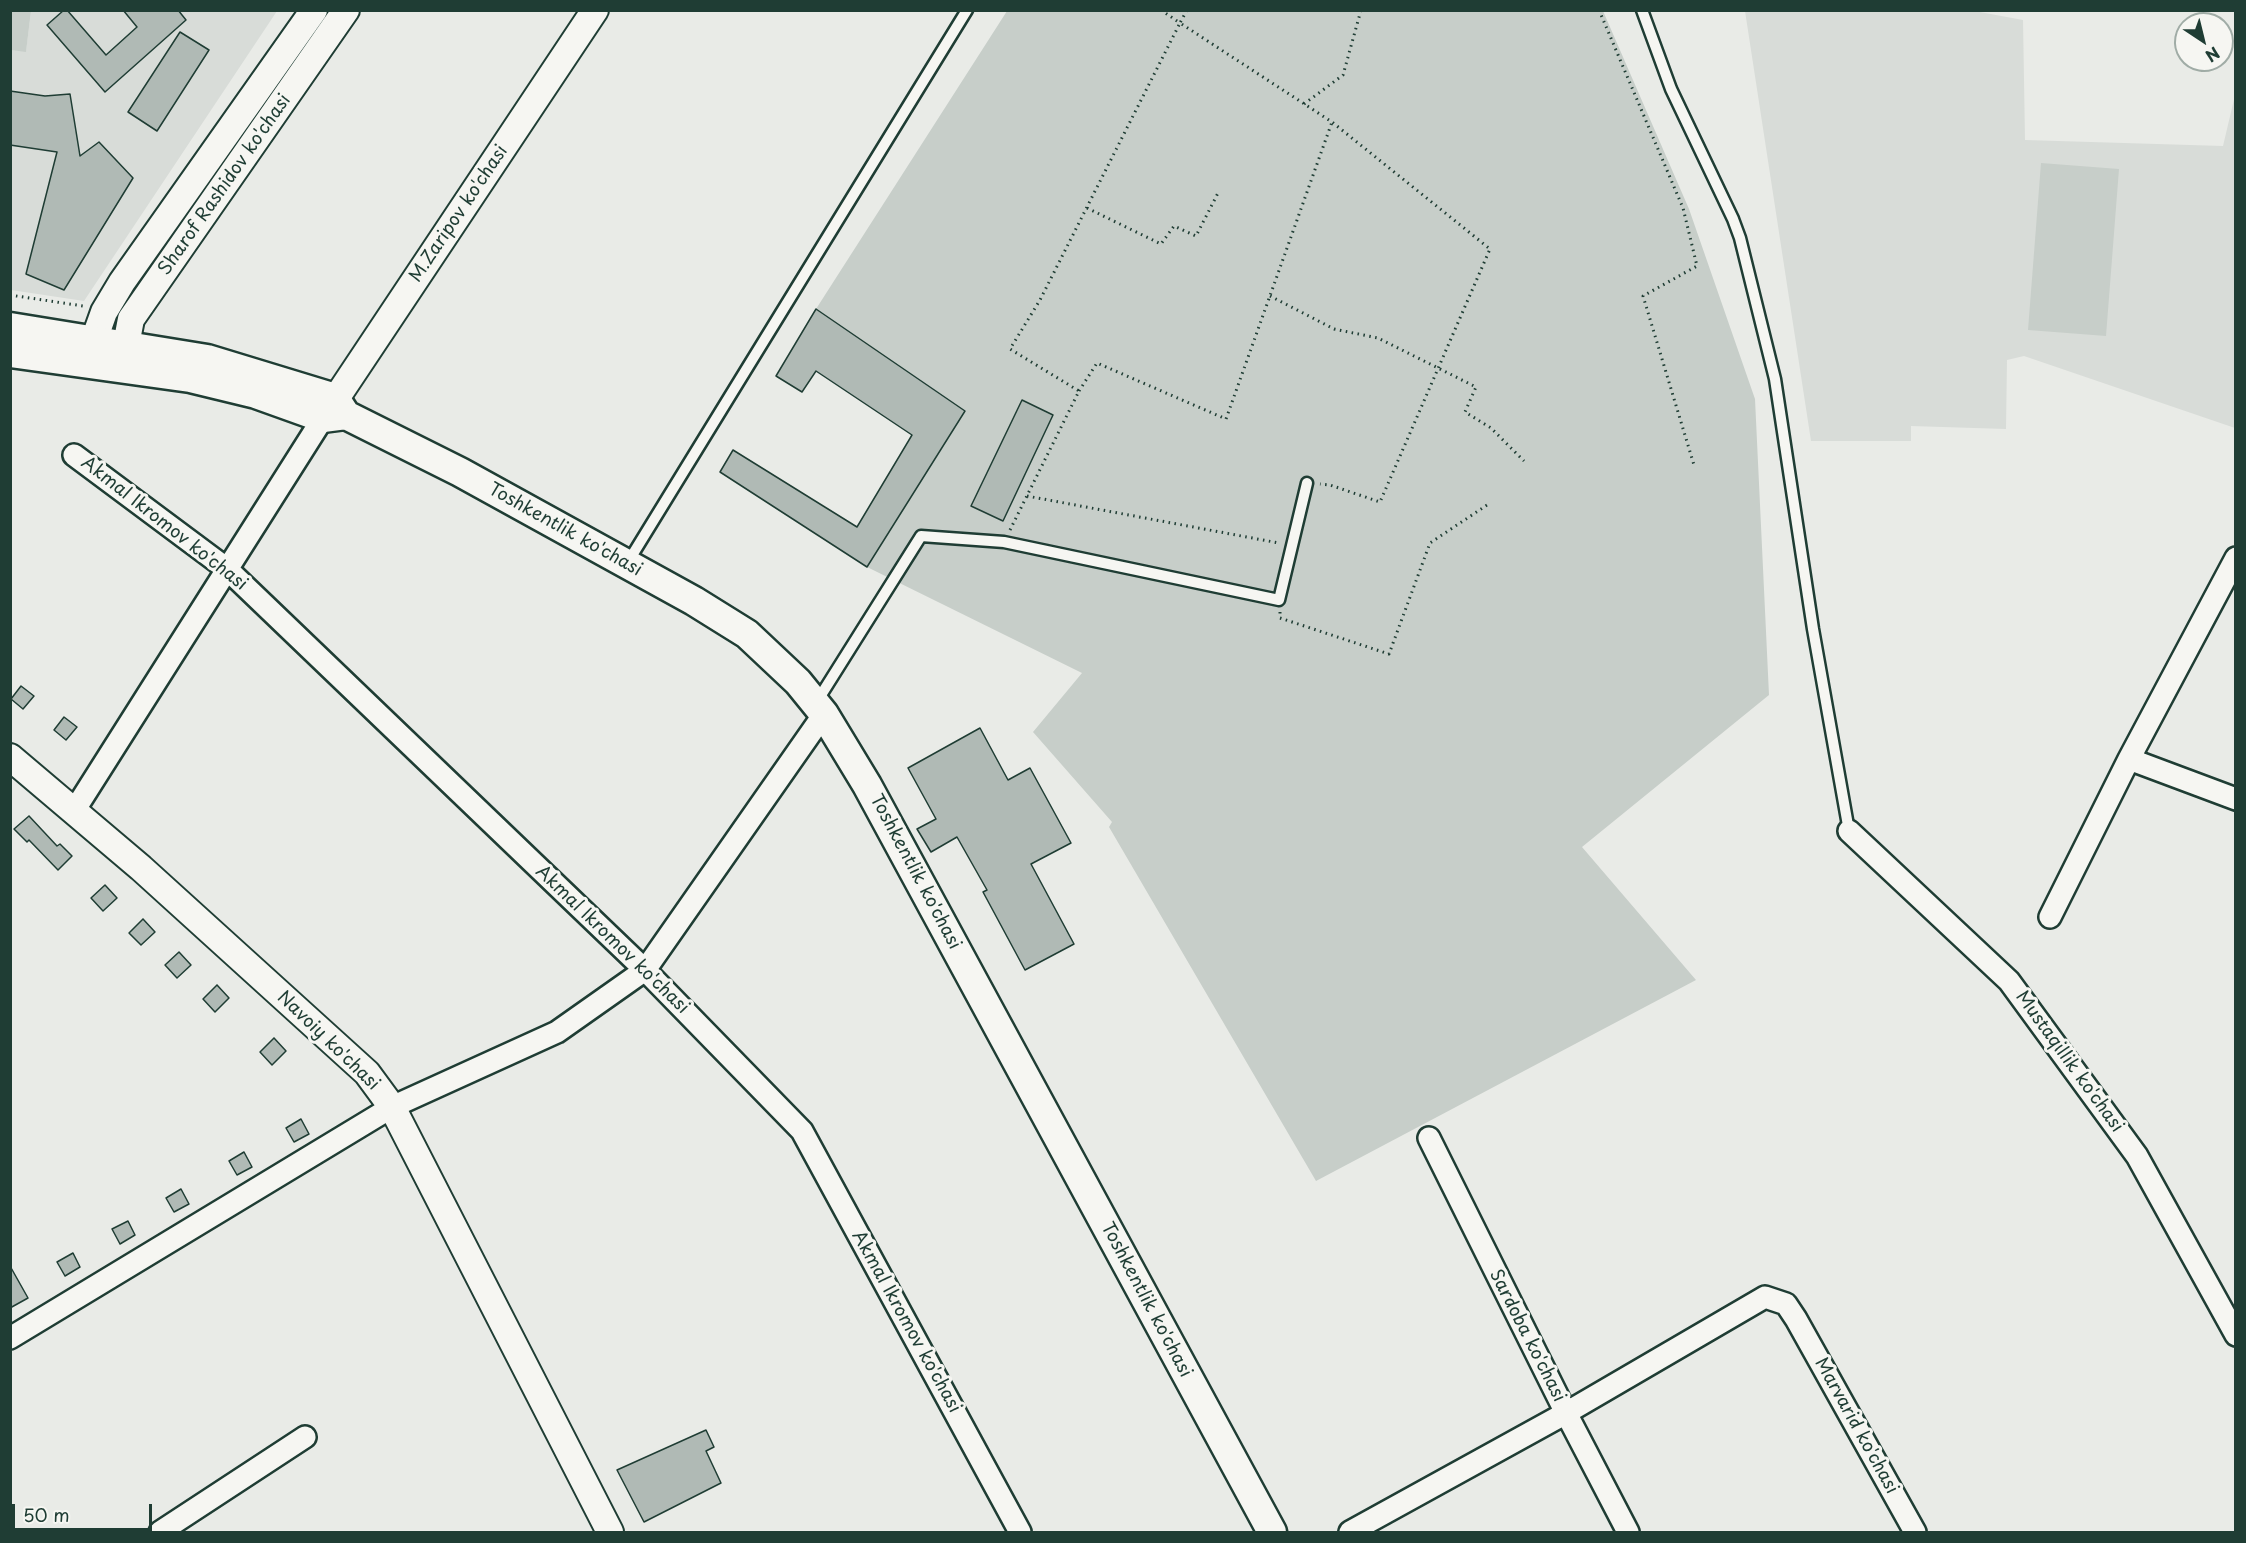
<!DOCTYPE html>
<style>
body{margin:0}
#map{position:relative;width:2246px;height:1543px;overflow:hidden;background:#e9ebe7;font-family:"Playpen Sans",sans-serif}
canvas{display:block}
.frame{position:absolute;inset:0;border:12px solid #1f3d34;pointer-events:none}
.north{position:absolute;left:2174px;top:12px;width:60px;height:60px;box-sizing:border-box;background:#f6f6f2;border:2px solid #a0aca6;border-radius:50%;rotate:145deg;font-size:16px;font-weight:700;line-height:24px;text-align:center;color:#1f3d34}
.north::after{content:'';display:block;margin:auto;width:21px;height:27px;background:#1f3d34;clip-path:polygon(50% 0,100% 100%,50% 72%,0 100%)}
.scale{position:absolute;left:12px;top:1504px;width:140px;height:27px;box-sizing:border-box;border:3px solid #1f3d34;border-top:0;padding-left:8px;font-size:18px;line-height:21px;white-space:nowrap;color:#1f3d34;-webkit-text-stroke:4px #f6f6f2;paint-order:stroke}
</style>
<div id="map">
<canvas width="2246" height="1543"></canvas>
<div class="frame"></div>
<div class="north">N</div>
<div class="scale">50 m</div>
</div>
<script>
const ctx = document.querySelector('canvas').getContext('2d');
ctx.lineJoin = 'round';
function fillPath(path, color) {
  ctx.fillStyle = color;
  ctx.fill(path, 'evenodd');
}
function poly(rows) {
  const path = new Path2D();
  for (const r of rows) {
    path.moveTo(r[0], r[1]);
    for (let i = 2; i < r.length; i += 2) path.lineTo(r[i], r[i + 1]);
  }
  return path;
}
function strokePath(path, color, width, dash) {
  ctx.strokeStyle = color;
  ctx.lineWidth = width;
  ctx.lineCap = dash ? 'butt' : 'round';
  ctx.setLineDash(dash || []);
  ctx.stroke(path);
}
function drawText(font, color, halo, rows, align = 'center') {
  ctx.font = font + ' "Playpen Sans",sans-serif';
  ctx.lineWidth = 6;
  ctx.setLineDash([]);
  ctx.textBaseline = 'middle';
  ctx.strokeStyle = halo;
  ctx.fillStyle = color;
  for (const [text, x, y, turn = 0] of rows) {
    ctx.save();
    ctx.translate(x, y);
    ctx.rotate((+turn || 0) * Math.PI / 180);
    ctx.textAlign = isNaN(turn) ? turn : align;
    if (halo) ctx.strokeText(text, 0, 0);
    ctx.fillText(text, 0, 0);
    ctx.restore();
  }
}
fillPath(poly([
 [1969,10,2023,20,2025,140,2223,146,2235,95,2235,428,2024,356,2007,360,2006,429,1911,426,1911,441,1811,441,1745,11],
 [31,11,277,11,84,301,11,290,11,50,26,51]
]), '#d8dcd8');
fillPath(poly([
 [11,10,31,11,26,52,11,50],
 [1007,11,1603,11,1689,209,1755,399,1769,695,1582,847,1696,980,1316,1181,1109,827,1112,822,1033,732,1082,673,867,567,965,411,816,309],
 [2041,163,2119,169,2106,336,2028,330]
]), '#c7cec9');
const building = poly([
 [64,10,67,10,106,55,137,27,123,10,178,10,186,20,105,92,47,25,64,10],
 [180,32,209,50,157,131,128,112,180,32],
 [10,91,45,96,70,94,80,156,99,142,133,178,64,290,26,274,57,152,10,145,10,91],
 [816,309,965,411,867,567,720,472,733,450,857,527,912,435,816,371,802,392,776,376,816,309],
 [1022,400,1053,415,1003,521,971,506,1022,400],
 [21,686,34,696,23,709,11,699,21,686],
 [64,717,77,727,66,740,54,730,64,717],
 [980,728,1008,780,1030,768,1071,843,1031,864,1074,944,1025,970,983,892,987,890,957,837,931,852,917,829,936,819,908,768,980,728],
 [29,816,57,846,60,844,72,856,58,870,29,840,27,842,14,829,29,816],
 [105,885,117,898,103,911,91,898,105,885],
 [143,919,155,932,141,945,129,933,143,919],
 [179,952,191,965,177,978,165,965,179,952],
 [217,985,229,998,215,1012,203,999,217,985],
 [274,1038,286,1051,272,1065,260,1052,274,1038],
 [301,1119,309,1134,294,1142,286,1128,301,1119],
 [244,1152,252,1167,237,1175,229,1161,244,1152],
 [181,1189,189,1204,174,1212,166,1198,181,1189],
 [128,1221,135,1235,120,1244,112,1229,128,1221],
 [73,1253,80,1267,65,1276,57,1262,73,1253],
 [10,1266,28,1298,10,1308,10,1266],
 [706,1430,714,1447,706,1451,721,1483,644,1522,617,1470,706,1430]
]);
fillPath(building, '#b0bab5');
strokePath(building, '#1f3d34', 1.5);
const service = poly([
 [1642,10,1671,89,1733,219,1740,238,1775,379,1813,629,1849,831],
 [628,562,967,10],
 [816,703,921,536,1004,542,1279,600,1307,483]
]);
const minor = poly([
 [74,455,227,569,645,970,802,1131,1020,1532],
 [2129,759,2236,799],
 [74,811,323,418],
 [1849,831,2009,981,2137,1156,2236,1335],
 [2050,917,2129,759,2236,558],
 [1429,1138,1566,1413,1628,1532],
 [10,1338,392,1107,557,1032,645,970,824,714],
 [160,1532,305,1437],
 [1350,1532,1566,1413,1765,1297,1786,1304,1796,1319,1915,1532]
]);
const tertiary = poly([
 [91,359,94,340,104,312,122,282,314,10],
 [118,363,126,345,131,319,346,10],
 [325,415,595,10],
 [10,757,141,868,367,1073,392,1107,610,1532]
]);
const secondary = poly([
 [10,327,207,359,335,398,346,415,460,472,694,601,747,634,798,682,824,714,867,785,1272,1532],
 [10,353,190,378,256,394,323,418,346,415]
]);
strokePath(service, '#1f3d34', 15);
strokePath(minor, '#1f3d34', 26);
strokePath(tertiary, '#1f3d34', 30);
strokePath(secondary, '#1f3d34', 33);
strokePath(poly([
 [1161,10,1180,23,1187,10],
 [1599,10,1683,208,1697,266,1643,296,1694,465],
 [1304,104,1343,75,1361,10],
 [1087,208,1161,244,1174,226,1196,236,1218,193],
 [10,295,83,306],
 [1270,296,1334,329,1378,338,1476,387,1465,412,1491,428,1524,461],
 [1079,391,1097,363,1226,419,1332,122],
 [1027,496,1279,543],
 [1010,530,1079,391,1010,349,1040,300,1180,23,1332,122,1490,249,1380,502,1330,485,1320,484],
 [1280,612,1280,618,1389,654,1430,543,1487,505]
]), '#1f3d34', 3, [1.5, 4.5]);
strokePath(service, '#f6f6f2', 10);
strokePath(minor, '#f6f6f2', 21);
strokePath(tertiary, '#f6f6f2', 26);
strokePath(secondary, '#f6f6f2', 28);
drawText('18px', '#1f3d34', '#f6f6f2', [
 ["Sharof Rashidov ko'chasi",225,185,-55],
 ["M.Zaripov ko'chasi",459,214,-56],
 ["Akmal Ikromov ko'chasi",164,524,38],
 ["Toshkentlik ko'chasi",565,530,29],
 ["Toshkentlik ko'chasi",915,872,62],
 ["Akmal Ikromov ko'chasi",612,940,44],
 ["Navoiy ko'chasi",328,1041,44],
 ["Mustaqillik ko'chasi",2069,1062,54],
 ["Toshkentlik ko'chasi",1146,1300,62],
 ["Akmal Ikromov ko'chasi",906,1322,61],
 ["Sardoba ko'chasi",1527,1336,63],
 ["Marvarid ko'chasi",1856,1426,61]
]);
</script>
